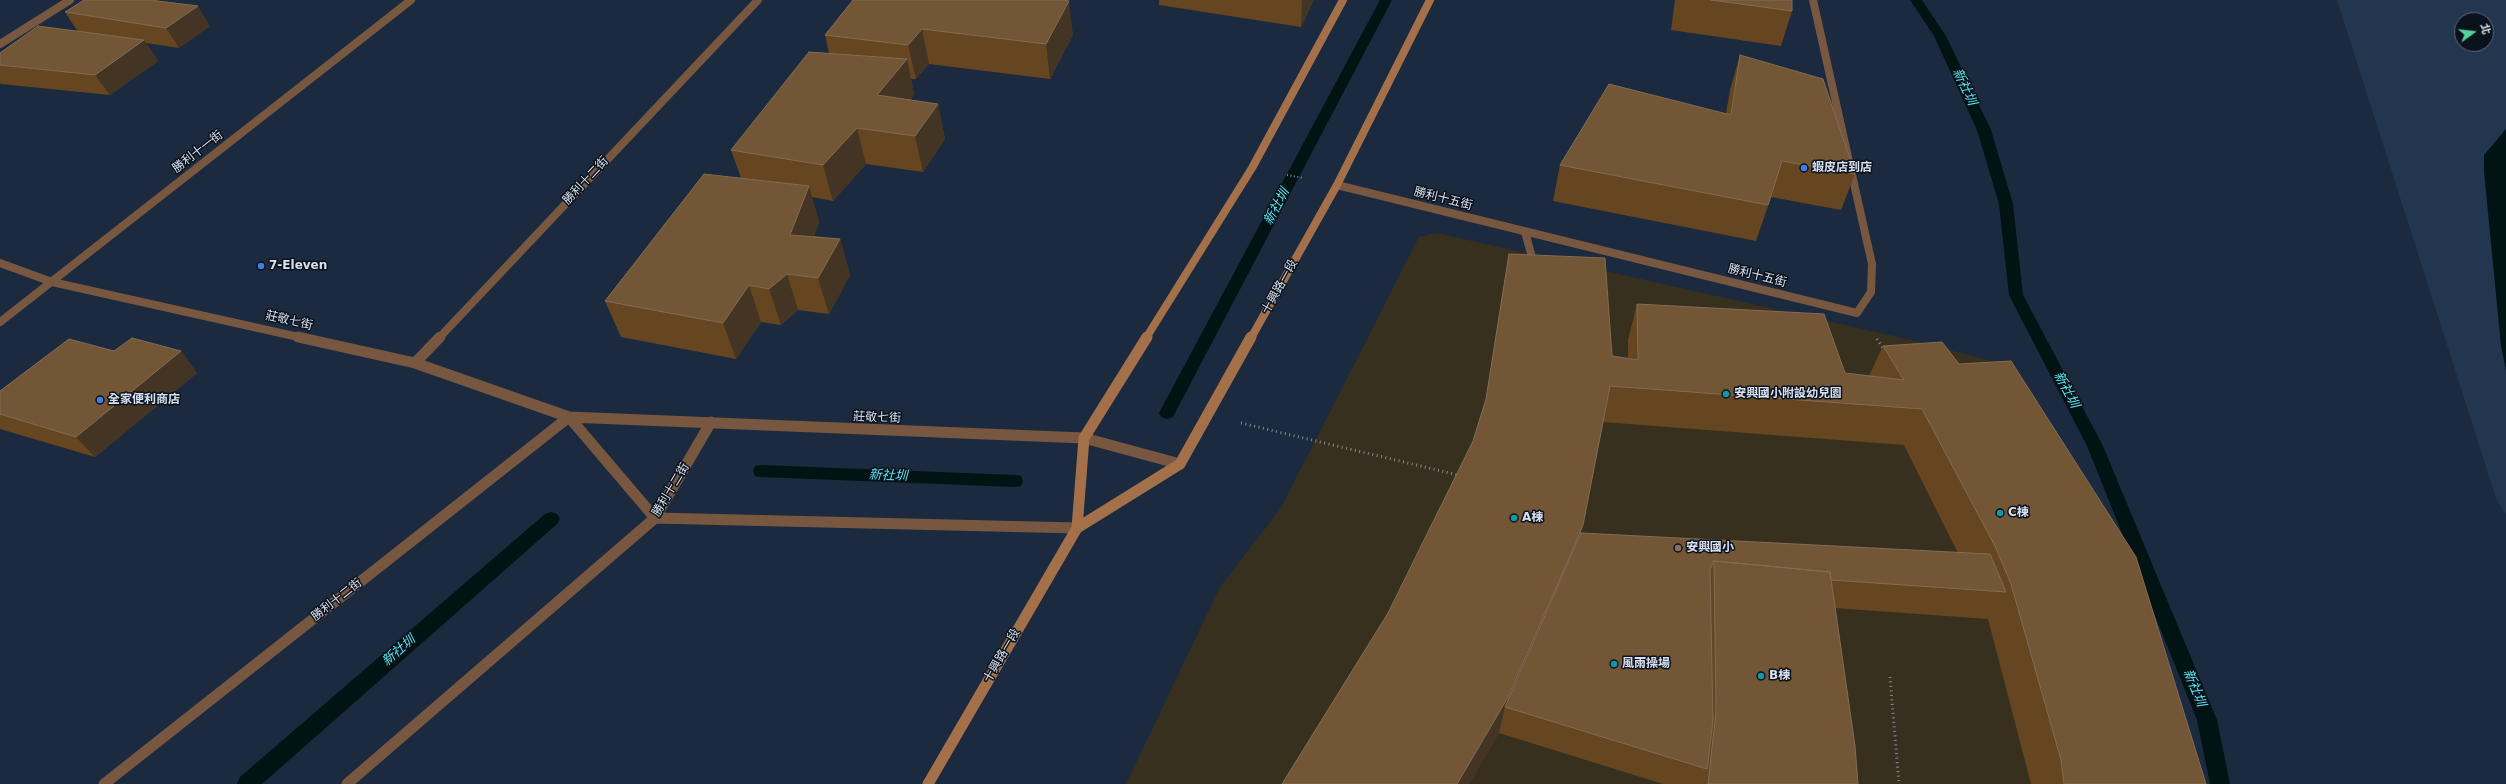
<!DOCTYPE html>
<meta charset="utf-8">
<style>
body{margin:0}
#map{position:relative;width:2506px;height:784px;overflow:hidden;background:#1b2a3f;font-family:"DejaVu Sans","Noto Sans TC",sans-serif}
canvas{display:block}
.north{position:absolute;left:2454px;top:12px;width:40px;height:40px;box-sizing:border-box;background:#0c121c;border:1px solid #5d6570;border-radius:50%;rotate:75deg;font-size:11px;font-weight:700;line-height:16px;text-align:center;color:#d7e1ef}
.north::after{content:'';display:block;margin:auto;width:14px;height:18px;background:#50d398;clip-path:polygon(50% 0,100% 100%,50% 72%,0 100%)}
</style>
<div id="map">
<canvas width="2506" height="784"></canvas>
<div class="north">北</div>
</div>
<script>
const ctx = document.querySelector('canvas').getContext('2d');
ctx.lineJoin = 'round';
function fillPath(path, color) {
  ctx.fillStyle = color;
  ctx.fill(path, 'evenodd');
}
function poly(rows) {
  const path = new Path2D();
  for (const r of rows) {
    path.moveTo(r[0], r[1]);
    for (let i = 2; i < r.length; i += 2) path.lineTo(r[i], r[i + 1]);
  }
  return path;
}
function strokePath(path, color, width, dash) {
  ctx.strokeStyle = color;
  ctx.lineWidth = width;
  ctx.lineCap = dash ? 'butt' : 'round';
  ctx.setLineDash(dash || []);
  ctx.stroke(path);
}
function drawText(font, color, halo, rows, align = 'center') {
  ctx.font = font + ' "DejaVu Sans","Noto Sans TC",sans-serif';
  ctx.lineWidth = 3;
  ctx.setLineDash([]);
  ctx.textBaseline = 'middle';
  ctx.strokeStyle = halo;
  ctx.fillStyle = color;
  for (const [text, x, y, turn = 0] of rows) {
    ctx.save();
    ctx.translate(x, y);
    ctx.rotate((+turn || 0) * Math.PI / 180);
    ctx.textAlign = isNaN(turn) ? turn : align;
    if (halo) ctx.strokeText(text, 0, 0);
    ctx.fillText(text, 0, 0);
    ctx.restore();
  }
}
fillPath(poly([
 [2337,0,2506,0,2506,515,2496,498],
 [2462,20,2486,20,2486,44,2462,44]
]), '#233650');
fillPath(poly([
 [1437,233,1907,339,1999,363,2186,784,1126,784,1220,587,1281,508,1419,237]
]), '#38301f');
fillPath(poly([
 [2506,129,2506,371,2501,346,2484,171,2484,155]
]), '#021314');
fillPath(poly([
 [1380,0,1392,0,1175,413,1173,417,1167,419,1161,417,1159,413,1380,0],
 [1910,0,1922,0,1946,36,1991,130,2013,204,2023,295,2103,446,2217,720,2230,784,2210,784,2197,720,2087,446,2009,295,1999,204,1977,130,1934,36,1910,0],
 [761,465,1015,475,1021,476,1023,481,1021,486,1015,487,761,477,755,476,753,471,755,466,761,465],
 [551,512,557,514,560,519,557,524,262,784,237,784,240,777,545,514,551,512]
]), '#021314');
strokePath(poly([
 [1287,175,1303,178]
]), '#7d899a', 2, [1, 2.5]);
strokePath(poly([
 [1877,339,1883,348],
 [1241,423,1458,475],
 [1890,677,1899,784]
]), '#7d899a', 3, [1, 3.5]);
strokePath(poly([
 [1525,232,1535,268]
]), '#785740', 8);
strokePath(poly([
 [0,44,70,0],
 [1337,185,1857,313,1871,292,1872,264,1813,0],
 [0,263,52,282,303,338],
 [0,322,411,0],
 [439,338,758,0]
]), '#785740', 8);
strokePath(poly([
 [298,337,415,363,569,417,1084,438,1180,464],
 [415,363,440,337],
 [569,417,655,518,1077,528],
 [104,784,569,417],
 [347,784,655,518,711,422]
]), '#785740', 11);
strokePath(poly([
 [1146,338,1252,168,1343,0],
 [1251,338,1337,185,1430,0]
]), '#a3704a', 8);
strokePath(poly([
 [1077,528,1180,464,1251,337],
 [928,784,1077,528,1084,438,1147,337]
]), '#a3704a', 11);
fillPath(poly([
 [853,0,1073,35,1050,79,929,64,916,79,911,79,914,94,910,100,938,104,945,139,923,172,866,164,833,201,812,197,819,222,814,236,840,239,850,275,829,314,798,310,781,325,761,322,736,359,621,337,605,301,741,178,731,150,829,53,825,35],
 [1159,0,1314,0,1301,27,1159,5],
 [1675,0,1792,0,1792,11,1781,46,1671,30],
 [65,12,210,26,179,48,146,43,158,61,110,95,1,84,0,83,0,53,78,32],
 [1740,55,1855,174,1841,210,1771,197,1756,241,1553,201,1560,165,1726,113,1730,90],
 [1509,254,1612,356,1628,358,1628,340,1637,304,1845,373,1869,376,1883,346,2206,784,2031,784,1988,619,1835,608,1858,784,1663,784,1499,733,1469,784,1282,784,1388,613,1473,441,1485,404],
 [1603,422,1904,445,1958,553,1581,533],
 [114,351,181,351,197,373,95,457,0,429,0,391]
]), '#664620');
fillPath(poly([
 [1302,0,1314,0,1301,27],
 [1069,1,1073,35,1050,79,1046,44],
 [198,6,210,26,179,48,166,28],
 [922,29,929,64,916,79,908,45],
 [144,40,158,61,110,95,95,75],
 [907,59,914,94,885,131,877,95],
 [938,104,945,139,923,172,915,136],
 [857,128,866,164,833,201,823,165],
 [809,186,819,222,801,271,790,235],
 [840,239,850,275,829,314,818,278],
 [787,274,798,310,781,325,769,289],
 [749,285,761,322,736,359,723,323],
 [181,351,197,373,95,457,76,437],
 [1583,525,1573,560,1505,707,1499,733,1469,784,1457,784]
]), '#433423');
const building = poly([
 [84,0,150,0,198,6,166,28,65,12,84,0],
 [853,0,1064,0,1069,1,1046,44,922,29,908,45,825,35,853,0],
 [1711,0,1792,0,1792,11,1711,0],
 [38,26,144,40,95,75,0,65,0,53,38,26],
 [809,52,907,59,877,95,938,104,915,136,857,128,823,165,731,150,809,52],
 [1740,55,1823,79,1855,174,1782,161,1768,205,1560,165,1609,84,1731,115,1740,55],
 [704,174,809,186,790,235,840,239,818,278,787,274,769,289,749,285,723,323,605,301,704,174],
 [1509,254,1605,258,1612,356,1638,360,1637,304,1824,314,1845,373,1904,380,1883,346,1942,342,1959,364,2011,361,2136,557,2206,784,2064,784,2061,760,2011,584,1995,546,1922,409,1610,386,1583,525,1573,549,1507,699,1457,784,1282,784,1388,613,1473,441,1486,399,1509,254],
 [132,338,181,351,76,437,0,414,0,391,69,339,114,351,132,338],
 [1581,533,1990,554,2006,592,1831,580,1830,572,1714,561,1710,569,1713,720,1707,769,1505,707,1581,533],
 [1714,561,1830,572,1855,746,1858,784,1708,784,1716,712,1714,561]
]);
fillPath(building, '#725636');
strokePath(building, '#826c53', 1);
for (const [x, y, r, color] of [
 [1804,168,4,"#3f7fe0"],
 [261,266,4,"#3f7fe0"],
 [1726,394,4,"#0f9aa8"],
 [100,400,4,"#3f7fe0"],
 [2000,513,4,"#0f9aa8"],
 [1514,518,4,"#0f9aa8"],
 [1678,548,4,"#8d6e63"],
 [1614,664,4,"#0f9aa8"],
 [1761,676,4,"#0f9aa8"]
]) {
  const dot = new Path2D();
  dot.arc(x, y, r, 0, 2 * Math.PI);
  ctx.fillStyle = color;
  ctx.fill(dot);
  strokePath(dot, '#0c121c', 1.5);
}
drawText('12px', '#d7e1ef', '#0c121c', [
 ["勝利十一街",198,152,-38],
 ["勝利十二街",586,181,-47],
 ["勝利十五街",1443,199,14],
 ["勝利十五街",1757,276,14],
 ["十興路一段",1280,287,-61],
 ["莊敬七街",289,321,13],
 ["莊敬七街",877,418,2],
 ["勝利十二街",671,490,-59],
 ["勝利十二街",337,600,-38],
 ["十興路一段",1002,656,-60]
]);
drawText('bold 12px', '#d7e1ef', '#0c121c', [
 ["蝦皮店到店",1812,168],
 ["7-Eleven",269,266],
 ["安興國小附設幼兒園",1734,394],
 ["全家便利商店",108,400],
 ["C棟",2008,513],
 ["A棟",1522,518],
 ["安興國小",1686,548],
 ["風雨操場",1622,664],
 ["B棟",1769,676]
], 'left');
drawText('italic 13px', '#56e7ef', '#0c121c', [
 ["新社圳",1964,87,65],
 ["新社圳",1277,207,-62],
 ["新社圳",2066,390,62],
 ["新社圳",888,476,2],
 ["新社圳",399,651,-41],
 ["新社圳",2194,688,68]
]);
</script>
